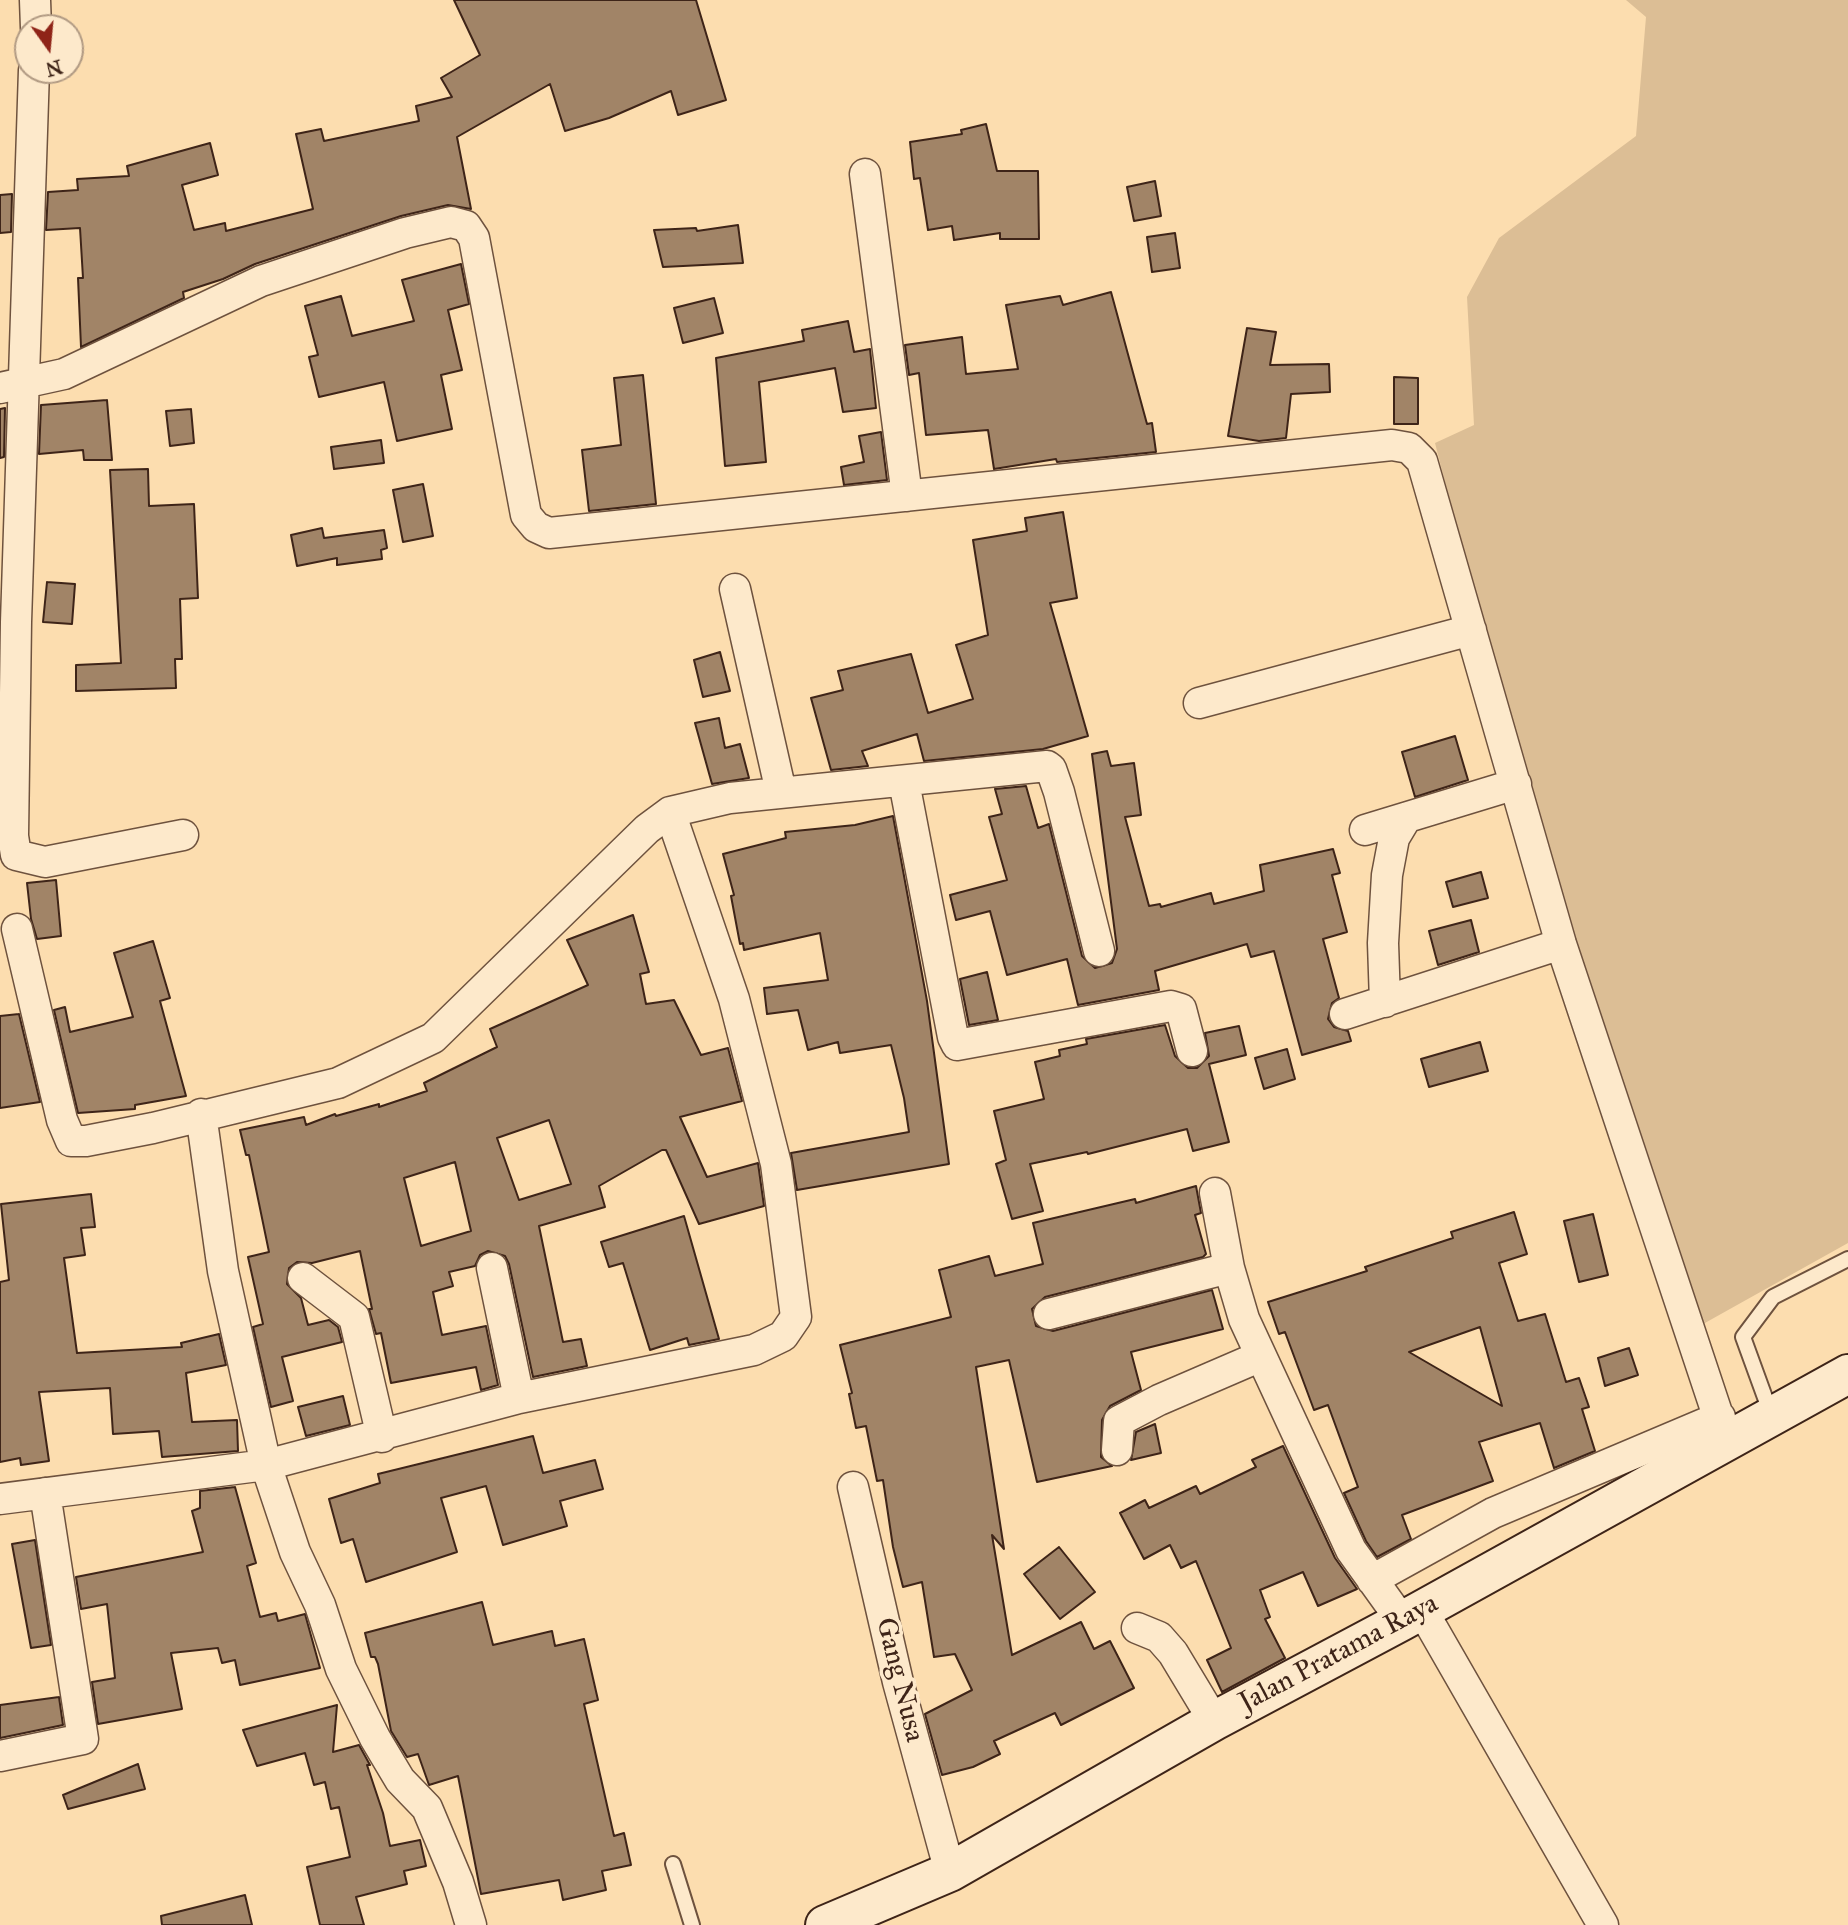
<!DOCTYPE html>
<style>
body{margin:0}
#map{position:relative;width:1848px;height:1925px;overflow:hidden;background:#fcddaf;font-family:"IM FELL Great Primer",serif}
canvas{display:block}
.north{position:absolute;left:14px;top:14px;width:70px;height:70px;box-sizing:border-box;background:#fde9cb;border:2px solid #b19a83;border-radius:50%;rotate:165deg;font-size:19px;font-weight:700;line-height:28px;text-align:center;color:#3e2418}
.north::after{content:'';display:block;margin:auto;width:24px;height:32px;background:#8f2418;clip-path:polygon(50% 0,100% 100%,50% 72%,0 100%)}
</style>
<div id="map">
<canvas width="1848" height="1925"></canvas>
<div class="north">N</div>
</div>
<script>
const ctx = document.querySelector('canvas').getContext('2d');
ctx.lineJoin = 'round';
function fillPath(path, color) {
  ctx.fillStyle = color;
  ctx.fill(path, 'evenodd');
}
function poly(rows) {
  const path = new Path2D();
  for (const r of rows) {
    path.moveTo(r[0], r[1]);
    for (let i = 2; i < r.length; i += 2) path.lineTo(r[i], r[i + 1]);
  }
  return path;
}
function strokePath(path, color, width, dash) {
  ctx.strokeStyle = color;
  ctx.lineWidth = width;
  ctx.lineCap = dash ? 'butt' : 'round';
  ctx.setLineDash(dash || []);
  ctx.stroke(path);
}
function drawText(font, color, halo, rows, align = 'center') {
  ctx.font = font + ' "IM FELL Great Primer",serif';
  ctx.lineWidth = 7;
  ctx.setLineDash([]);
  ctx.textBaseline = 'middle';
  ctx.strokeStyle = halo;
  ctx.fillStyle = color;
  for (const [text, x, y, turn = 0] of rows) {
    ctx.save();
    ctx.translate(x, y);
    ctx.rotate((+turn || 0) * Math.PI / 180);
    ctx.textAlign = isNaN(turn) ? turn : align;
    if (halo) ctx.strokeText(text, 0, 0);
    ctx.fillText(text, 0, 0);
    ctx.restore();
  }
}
fillPath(poly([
 [1626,0,1848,0,1848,1243,1687,1333,1505,716,1435,443,1474,425,1467,297,1499,238,1636,136,1646,17]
]), '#dcbe95');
const building = poly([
 [454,0,696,0,726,100,678,115,671,91,609,118,565,131,550,84,457,137,471,209,448,205,401,216,255,264,223,279,183,292,184,298,81,347,78,278,83,278,80,228,46,230,48,192,78,190,77,179,129,176,127,166,210,143,218,175,182,185,194,230,225,223,226,231,313,209,296,134,321,129,324,141,419,121,416,106,452,97,441,78,480,55,454,0],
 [986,124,997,171,1038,171,1039,239,1000,239,1000,233,954,240,952,226,928,230,920,178,914,179,910,142,962,134,961,130,986,124],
 [1155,181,1161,216,1134,221,1127,187,1155,181],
 [12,194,11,232,0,233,0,195,12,194],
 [738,225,743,263,663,267,654,230,696,228,697,231,738,225],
 [1175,233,1180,268,1152,272,1147,237,1175,233],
 [461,264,469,304,448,310,462,370,441,375,452,429,397,441,384,382,319,397,309,357,318,355,305,306,341,296,352,336,414,321,402,280,461,264],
 [1111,292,1147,424,1152,423,1156,452,1057,462,1056,459,994,469,988,430,926,435,919,373,909,375,905,345,962,337,966,374,1018,369,1006,305,1060,296,1063,305,1111,292],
 [714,298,723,333,683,343,674,308,714,298],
 [848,321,854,352,870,349,876,408,843,412,835,368,759,382,766,462,725,466,716,358,804,341,802,330,848,321],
 [1247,328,1276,332,1270,365,1329,364,1330,392,1291,394,1286,438,1259,441,1228,436,1247,328],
 [643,375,656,504,589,511,582,450,621,445,614,378,643,375],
 [1394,377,1418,378,1418,424,1394,424,1394,377],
 [107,400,112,460,84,460,83,450,39,454,41,405,107,400],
 [5,408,4,457,0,458,0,409,5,408],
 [191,409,194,443,170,446,166,411,191,409],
 [881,432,887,480,844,485,841,467,864,462,859,436,881,432],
 [381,440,384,463,334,469,331,447,381,440],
 [148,469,149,506,194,504,198,598,180,599,182,659,175,659,176,688,76,691,76,665,121,663,110,470,148,469],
 [423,484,433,536,403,542,393,490,423,484],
 [1063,512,1077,598,1050,603,1088,736,1043,749,924,761,917,734,862,751,868,766,831,770,811,698,843,690,838,671,911,654,928,713,973,699,956,645,988,635,973,540,1027,531,1025,518,1063,512],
 [322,528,324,538,384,530,387,548,381,550,382,559,337,565,337,558,297,566,291,535,322,528],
 [47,582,75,584,72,624,43,622,47,582],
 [720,652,730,691,703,697,694,660,720,652],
 [719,718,725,748,740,744,749,778,712,784,695,723,719,718],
 [1455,736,1468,780,1415,797,1402,752,1455,736],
 [1107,751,1111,766,1134,763,1141,815,1125,817,1149,906,1160,904,1161,907,1211,893,1214,904,1264,891,1260,865,1333,849,1340,873,1332,875,1347,932,1323,939,1339,998,1332,1003,1328,1019,1334,1027,1348,1031,1351,1041,1302,1055,1274,951,1251,957,1247,944,1155,971,1159,990,1078,1005,1067,959,1007,975,990,911,956,920,950,895,1007,880,989,817,1002,814,995,789,1026,786,1038,828,1049,824,1082,956,1095,968,1112,963,1117,949,1092,754,1107,751],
 [893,816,927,1001,949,1164,797,1190,791,1153,909,1132,904,1098,891,1045,840,1053,838,1042,808,1050,798,1010,767,1014,764,988,828,980,820,933,744,950,743,943,740,944,731,896,734,895,723,854,786,838,785,832,855,825,893,816],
 [1481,872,1488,898,1453,907,1446,882,1481,872],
 [56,880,61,936,37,939,31,919,27,883,56,880],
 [633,915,649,972,640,974,646,1004,674,1000,701,1055,728,1048,742,1101,680,1117,707,1177,758,1163,764,1206,699,1224,666,1150,662,1150,599,1186,605,1207,539,1226,563,1342,581,1339,587,1366,533,1377,509,1264,505,1256,488,1251,480,1255,475,1266,449,1272,453,1286,433,1292,442,1335,486,1326,498,1385,481,1390,476,1367,391,1383,381,1333,376,1334,369,1309,372,1309,360,1251,312,1263,297,1262,289,1268,287,1284,301,1298,308,1325,329,1320,338,1327,342,1342,282,1357,293,1401,271,1407,253,1327,263,1324,248,1257,269,1252,249,1155,246,1155,240,1130,304,1117,306,1125,335,1114,336,1116,379,1104,379,1107,427,1091,424,1083,497,1047,490,1029,588,985,567,940,633,915],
 [549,1120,571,1184,519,1200,497,1138,549,1120],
 [455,1162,471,1231,421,1246,404,1178,455,1162],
 [1471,920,1479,952,1438,965,1429,931,1471,920],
 [153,941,170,998,160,1001,186,1096,135,1105,135,1109,78,1113,54,1010,65,1007,70,1032,133,1017,114,953,153,941],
 [987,972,998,1020,969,1025,960,979,987,972],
 [19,1014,40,1102,0,1108,0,1016,19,1014],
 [1165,1025,1175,1056,1188,1068,1197,1068,1209,1056,1205,1033,1239,1026,1246,1055,1209,1064,1229,1142,1193,1151,1187,1129,1088,1154,1087,1152,1030,1164,1043,1211,1012,1219,996,1164,1006,1160,994,1111,1044,1099,1035,1062,1060,1056,1059,1050,1087,1044,1086,1039,1165,1025],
 [1480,1042,1488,1071,1429,1087,1421,1059,1480,1042],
 [1287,1049,1295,1079,1264,1089,1255,1058,1287,1049],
 [1196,1186,1201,1213,1195,1215,1206,1254,1203,1257,1045,1297,1032,1309,1036,1326,1053,1331,1212,1290,1223,1329,1131,1352,1141,1390,1110,1406,1102,1420,1101,1457,1112,1466,1037,1482,1009,1360,976,1367,1004,1549,992,1535,1012,1655,1081,1622,1094,1649,1110,1641,1134,1688,1061,1725,1055,1713,994,1741,1000,1754,973,1767,942,1775,925,1714,972,1690,955,1654,934,1657,922,1582,903,1587,893,1547,883,1480,877,1481,866,1426,856,1428,849,1394,852,1393,840,1345,951,1317,939,1270,989,1256,995,1276,1043,1264,1033,1223,1135,1199,1136,1203,1196,1186],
 [91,1194,95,1227,81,1228,85,1255,64,1258,77,1353,182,1347,181,1343,219,1334,226,1365,186,1373,192,1422,237,1420,238,1451,162,1457,159,1431,113,1434,110,1388,39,1392,49,1461,21,1465,20,1458,0,1462,0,1282,9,1280,1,1204,91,1194],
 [1514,1212,1527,1254,1499,1263,1518,1321,1545,1314,1566,1382,1579,1378,1589,1407,1582,1409,1595,1451,1554,1468,1540,1423,1479,1442,1493,1481,1402,1515,1411,1539,1377,1557,1366,1541,1344,1493,1358,1487,1328,1405,1314,1410,1285,1332,1279,1334,1268,1302,1367,1271,1365,1267,1453,1238,1451,1232,1514,1212],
 [1480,1327,1502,1406,1409,1352,1480,1327],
 [1593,1214,1608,1275,1579,1282,1564,1221,1593,1214],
 [684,1216,719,1339,689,1345,687,1338,650,1350,623,1263,609,1267,601,1242,684,1216],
 [1629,1348,1638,1375,1605,1386,1598,1358,1629,1348],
 [343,1396,350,1425,306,1436,298,1407,343,1396],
 [1155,1424,1161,1453,1131,1460,1136,1432,1155,1424],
 [533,1436,543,1473,595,1460,603,1489,560,1501,567,1526,503,1545,486,1486,441,1498,457,1552,366,1582,353,1539,341,1543,329,1499,380,1483,378,1474,533,1436],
 [1283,1446,1335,1558,1357,1589,1318,1606,1303,1572,1260,1590,1270,1617,1265,1619,1285,1658,1222,1692,1207,1660,1231,1648,1196,1561,1181,1568,1170,1545,1144,1559,1120,1513,1145,1500,1149,1508,1196,1486,1200,1494,1256,1467,1252,1460,1283,1446],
 [235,1487,256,1563,247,1566,260,1617,276,1613,278,1621,305,1614,320,1668,240,1685,235,1660,222,1663,218,1648,171,1653,182,1709,98,1724,92,1682,115,1678,107,1604,81,1609,76,1577,203,1552,192,1511,200,1508,200,1491,235,1487],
 [35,1540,51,1645,31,1648,12,1544,35,1540],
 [1059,1547,1095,1592,1060,1619,1024,1574,1059,1547],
 [482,1602,493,1645,552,1631,555,1646,584,1639,598,1700,584,1704,614,1836,624,1833,631,1865,602,1871,606,1890,563,1900,559,1880,481,1894,458,1776,429,1785,418,1754,407,1757,391,1731,378,1664,375,1657,371,1657,365,1633,482,1602],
 [59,1697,63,1725,0,1738,0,1705,59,1697],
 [337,1705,333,1752,359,1745,370,1765,367,1765,383,1813,390,1846,420,1840,426,1866,404,1871,407,1884,356,1897,364,1925,320,1925,307,1867,350,1857,339,1807,331,1809,325,1782,314,1785,305,1753,257,1766,243,1730,337,1705],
 [138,1764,145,1789,68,1809,63,1795,138,1764],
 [245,1895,252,1925,162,1925,161,1916,245,1895]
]);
fillPath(building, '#a18467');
strokePath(building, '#3e2418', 2);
const lane = poly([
 [1771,1414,1743,1337,1773,1297,1848,1259],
 [673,1864,692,1925]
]);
const street = poly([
 [35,0,36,28],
 [34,70,16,622,13,836,16,855,45,862,183,835],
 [865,174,907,496],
 [0,388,64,374,261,281,405,233,451,222,466,226,474,238,526,515,536,527,549,533,1392,445,1409,448,1422,461,1561,944,1727,1443],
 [735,589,781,792],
 [1199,703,1471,630],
 [904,782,953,1037,957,1045,1171,1006,1181,1009,1192,1051],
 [1365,830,1516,784],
 [17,929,62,1120,71,1141,86,1141,153,1128,338,1083,433,1038,647,829,670,812,730,798,1047,766,1051,769,1059,792,1099,951],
 [1385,1002,1383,943,1387,875,1394,838,1406,818],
 [1345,1014,1561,944],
 [201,1114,223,1271,266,1465,295,1552,320,1605,341,1669,375,1738,400,1780,427,1808,458,1882,471,1925],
 [1215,1193,1229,1268,1244,1319,1351,1550,1402,1621],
 [492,1268,519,1398],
 [303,1278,354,1317,382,1437],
 [1049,1314,1229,1268],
 [1117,1450,1119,1421,1159,1400,1261,1356],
 [853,1487,898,1682,950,1872],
 [0,1499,266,1465,519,1398,754,1350,783,1336,796,1317,776,1164,734,999,670,812],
 [1372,1580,1493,1513,1720,1417],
 [1422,1610,1603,1925],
 [1137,1628,1159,1637,1173,1653,1214,1721],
 [0,1756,83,1739,45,1493]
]);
const secondary = poly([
 [825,1925,950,1872,1214,1721,1402,1621,1848,1374]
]);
strokePath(lane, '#6e523e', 18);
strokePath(street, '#6e523e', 33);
strokePath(secondary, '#3e2418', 42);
strokePath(lane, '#fde9cb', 14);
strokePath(street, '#fde9cb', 30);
strokePath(secondary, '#fde9cb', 38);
drawText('28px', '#3e2418', '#fde9cb', [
 ["Jalan Pratama Raya",1339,1654,-28],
 ["Gang Nusa",899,1680,76]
]);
</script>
